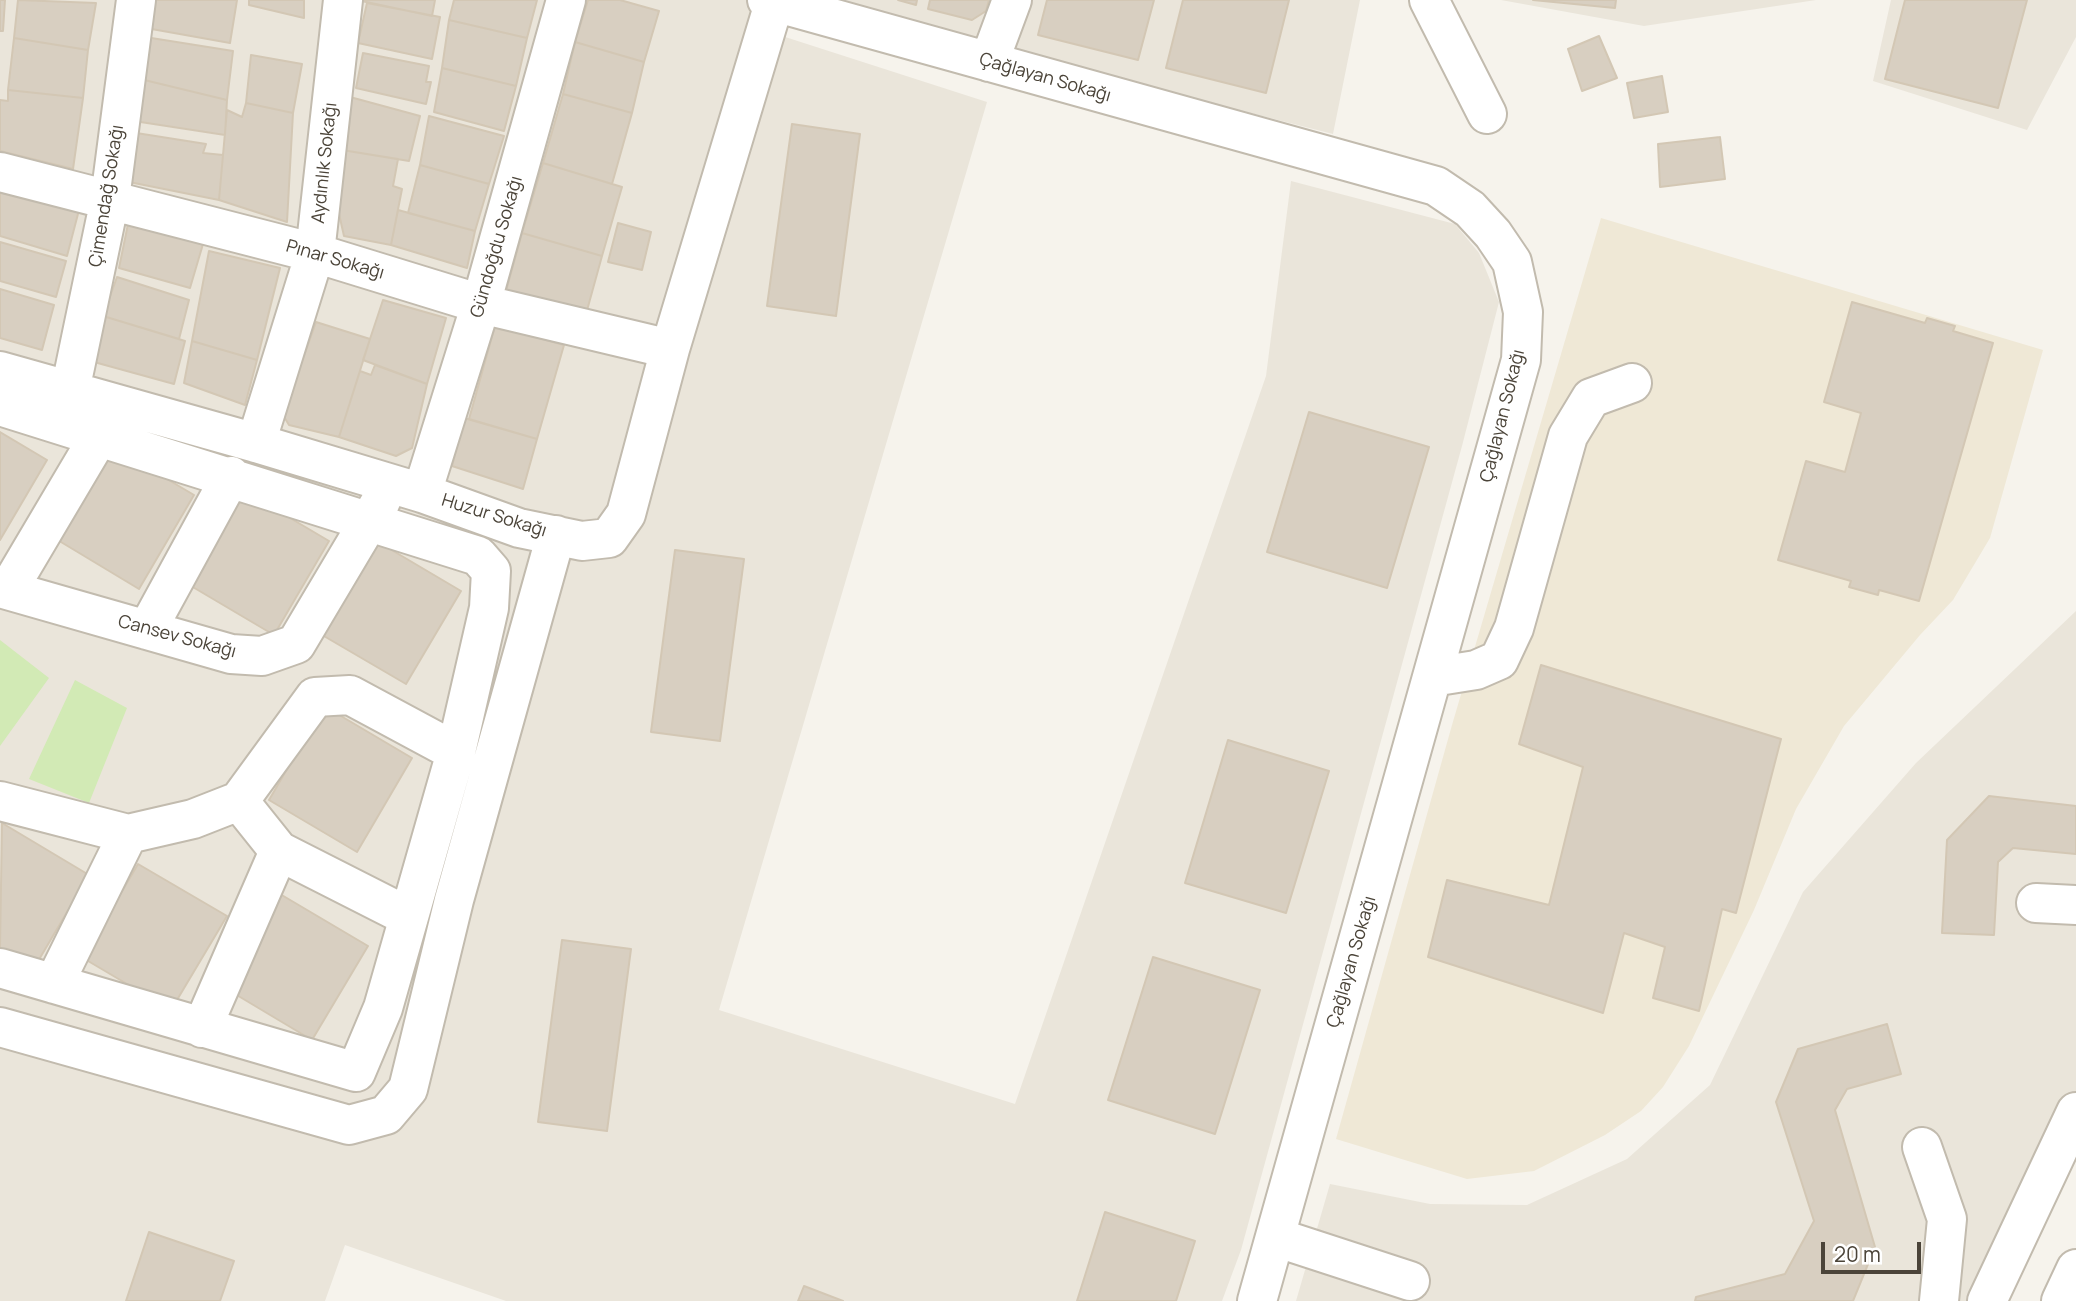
<!DOCTYPE html>
<meta charset="utf-8">
<style>
body{margin:0}
#map{position:relative;width:2076px;height:1301px;overflow:hidden;background:#f6f3ec;font-family:Manrope,sans-serif}
canvas{display:block}
.scale{position:absolute;left:1821px;top:1242px;width:100px;height:32px;box-sizing:border-box;border:4px solid #4b4439;border-top:0;padding-left:9px;font-size:21px;line-height:24px;white-space:nowrap;color:#4b4439;-webkit-text-stroke:5px #fff;paint-order:stroke}
</style>
<div id="map">
<canvas width="2076" height="1301"></canvas>
<div class="scale">20 m</div>
</div>
<script>
const ctx = document.querySelector('canvas').getContext('2d');
ctx.lineJoin = 'round';
function fillPath(path, color) {
  ctx.fillStyle = color;
  ctx.fill(path, 'evenodd');
}
function poly(rows) {
  const path = new Path2D();
  for (const r of rows) {
    path.moveTo(r[0], r[1]);
    for (let i = 2; i < r.length; i += 2) path.lineTo(r[i], r[i + 1]);
  }
  return path;
}
function strokePath(path, color, width, dash) {
  ctx.strokeStyle = color;
  ctx.lineWidth = width;
  ctx.lineCap = dash ? 'butt' : 'round';
  ctx.setLineDash(dash || []);
  ctx.stroke(path);
}
function drawText(font, color, halo, rows, align = 'center') {
  ctx.font = font + ' Manrope,sans-serif';
  ctx.lineWidth = 5;
  ctx.setLineDash([]);
  ctx.textBaseline = 'middle';
  ctx.strokeStyle = halo;
  ctx.fillStyle = color;
  for (const [text, x, y, turn = 0] of rows) {
    ctx.save();
    ctx.translate(x, y);
    ctx.rotate((+turn || 0) * Math.PI / 180);
    ctx.textAlign = isNaN(turn) ? turn : align;
    if (halo) ctx.strokeText(text, 0, 0);
    ctx.fillText(text, 0, 0);
    ctx.restore();
  }
}
fillPath(poly([
 [0,0,758,0,637,537,779,35,987,102,719,1010,1015,1104,1266,376,1291,181,1455,224,1479,253,1499,302,1462,446,1241,1250,1222,1301,506,1301,345,1245,325,1301,0,1301],
 [825,0,1360,0,1333,134,979,44],
 [1501,0,1816,0,1644,26],
 [1891,0,2076,0,2076,37,2027,130,1873,81],
 [2076,611,2076,1093,1968,1301,1296,1301,1330,1184,1430,1204,1527,1205,1627,1159,1710,1085,1803,892,1916,763]
]), '#eae5da');
fillPath(poly([
 [1601,218,2043,350,1990,538,1953,600,1920,635,1844,726,1796,809,1754,910,1689,1046,1663,1087,1641,1111,1605,1135,1534,1171,1467,1179,1336,1139,1452,725]
]), '#efe8d6');
fillPath(poly([
 [0,640,49,678,0,746],
 [75,680,127,708,89,803,29,779]
]), '#d2eab5');
const building = poly([
 [0,0,5,0,3,31,0,31,0,0],
 [18,0,96,3,88,50,14,38,18,0],
 [150,0,237,0,230,43,146,28,150,0],
 [249,0,304,0,304,18,249,5,249,0],
 [357,0,435,0,432,16,357,0],
 [454,0,537,0,527,38,449,20,454,0],
 [588,0,620,0,659,11,644,62,575,42,588,0],
 [898,0,917,0,916,5,898,0],
 [930,0,989,0,986,11,972,20,928,9,930,0],
 [1047,0,1154,0,1138,60,1038,35,1047,0],
 [1183,0,1289,0,1266,93,1166,68,1183,0],
 [1533,0,1616,0,1615,8,1533,0],
 [1905,0,2027,0,1998,108,1885,79,1905,0],
 [367,3,440,17,432,59,358,43,367,3],
 [449,20,527,38,516,86,442,68,449,20],
 [1599,36,1617,78,1582,91,1568,49,1599,36],
 [145,37,233,51,227,100,136,78,145,37],
 [14,38,88,50,83,98,8,90,14,38],
 [575,42,644,62,632,113,563,94,575,42],
 [363,53,429,66,426,82,431,82,426,104,356,88,363,53],
 [251,55,302,64,293,113,246,103,251,55],
 [442,68,516,86,504,131,434,112,442,68],
 [1662,76,1668,112,1634,118,1627,83,1662,76],
 [136,78,227,100,225,135,134,121,136,78],
 [8,90,83,98,73,169,0,151,0,100,8,101,8,90],
 [563,94,632,113,612,184,543,163,563,94],
 [350,97,420,116,409,161,342,150,350,97],
 [246,103,293,113,287,222,219,200,227,110,242,117,246,103],
 [429,116,504,136,489,184,420,165,429,116],
 [792,124,860,134,836,316,767,306,792,124],
 [130,132,206,144,203,153,223,155,219,200,124,181,130,132],
 [1720,137,1725,179,1660,187,1658,144,1720,137],
 [342,150,398,159,393,186,402,189,391,245,344,236,337,205,342,150],
 [543,163,622,187,602,256,522,233,543,163],
 [420,165,489,184,475,231,408,213,420,165],
 [0,187,79,210,67,256,0,236,0,187],
 [398,210,475,231,467,268,391,245,398,210],
 [618,223,651,232,642,270,608,262,618,223],
 [128,224,203,244,190,288,119,268,128,224],
 [522,233,602,256,586,314,506,291,522,233],
 [0,242,66,261,56,297,0,281,0,242],
 [209,251,280,268,257,360,192,341,209,251],
 [117,277,189,300,179,339,103,316,117,277],
 [0,289,54,305,42,350,0,338,0,289],
 [383,300,446,318,427,384,363,360,383,300],
 [1852,302,1925,323,1927,318,1955,326,1953,331,1993,343,1919,601,1879,590,1878,595,1849,587,1851,581,1778,560,1806,461,1845,472,1861,413,1824,402,1852,302],
 [103,316,185,341,174,384,94,362,103,316],
 [316,322,370,339,339,437,289,425,283,415,316,322],
 [495,326,564,345,537,439,469,419,495,326],
 [192,341,257,360,245,405,184,383,192,341],
 [375,365,427,384,412,448,396,456,339,437,360,371,371,375,375,365],
 [1309,412,1429,447,1387,588,1267,552,1309,412],
 [464,418,537,439,523,489,452,466,464,418],
 [0,432,47,460,0,540,0,432],
 [106,443,194,495,139,589,51,536,106,443],
 [241,489,329,541,274,635,186,583,241,489],
 [373,539,461,591,406,684,317,632,373,539],
 [675,550,744,559,720,741,651,732,675,550],
 [1541,665,1781,739,1736,913,1722,909,1699,1011,1653,998,1665,947,1624,933,1603,1013,1428,957,1447,880,1549,905,1583,767,1519,744,1541,665],
 [324,706,412,758,357,852,269,800,324,706],
 [1228,740,1329,771,1286,913,1185,883,1228,740],
 [1989,796,2076,806,2076,854,2013,848,1998,862,1994,935,1942,933,1947,840,1989,796],
 [2,823,89,875,34,968,0,948,2,823],
 [138,864,227,916,171,1010,83,958,138,864],
 [280,894,368,946,312,1040,225,988,280,894],
 [562,940,631,949,607,1131,538,1122,562,940],
 [1153,957,1260,990,1215,1134,1108,1100,1153,957],
 [1887,1024,1901,1074,1847,1089,1835,1110,1875,1247,1853,1301,1695,1301,1696,1297,1785,1274,1814,1221,1776,1102,1798,1049,1887,1024],
 [1105,1212,1195,1241,1176,1301,1077,1301,1105,1212],
 [149,1232,234,1261,220,1301,126,1301,149,1232],
 [804,1286,843,1301,798,1301,804,1286]
]);
fillPath(building, '#d8cfc1');
strokePath(building, '#d3c7b4', 2);
const minor = poly([
 [767,0,1436,186,1470,209,1493,234,1512,262,1523,312,1521,360,1257,1301],
 [1429,0,1487,114],
 [989,62,1012,0],
 [0,172,315,253,481,304,670,349],
 [0,371,256,443,422,493,519,528,582,541,609,538,626,514,670,349,775,0],
 [70,391,110,199,136,0],
 [0,406,478,556,491,571,489,608,456,752,383,1008,356,1072,0,968],
 [256,443,315,253,343,0],
 [422,493,481,304,566,0],
 [0,588,231,654,262,656,296,644,381,501],
 [8,590,98,438],
 [147,630,231,476],
 [1432,677,1476,670,1499,660,1514,628,1568,436,1591,398,1632,383],
 [0,801,128,834,193,819,239,801,315,697,350,695,456,752],
 [239,801,279,851,409,917],
 [2036,903,2076,905],
 [54,984,128,834],
 [0,1027,349,1125,386,1115,408,1089,454,900,556,535],
 [202,1028,279,851],
 [1922,1147,1947,1219,1939,1301],
 [1275,1237,1410,1281],
 [1987,1301,2076,1112],
 [2061,1301,2076,1269]
]);
strokePath(minor, '#c2bbae', 42);
strokePath(minor, '#fff', 38);
drawText('18px', '#4b4439', '#fff', [
 ["Çağlayan Sokağı",1045,78,16],
 ["Aydınlık Sokağı",325,163,-84],
 ["Çimendağ Sokağı",107,196,-81],
 ["Gündoğdu Sokağı",497,247,-74],
 ["Pınar Sokağı",335,260,16],
 ["Çağlayan Sokağı",1503,416,-76],
 ["Huzur Sokağı",494,516,17],
 ["Cansev Sokağı",177,637,15],
 ["Çağlayan Sokağı",1352,962,-74]
]);
</script>
